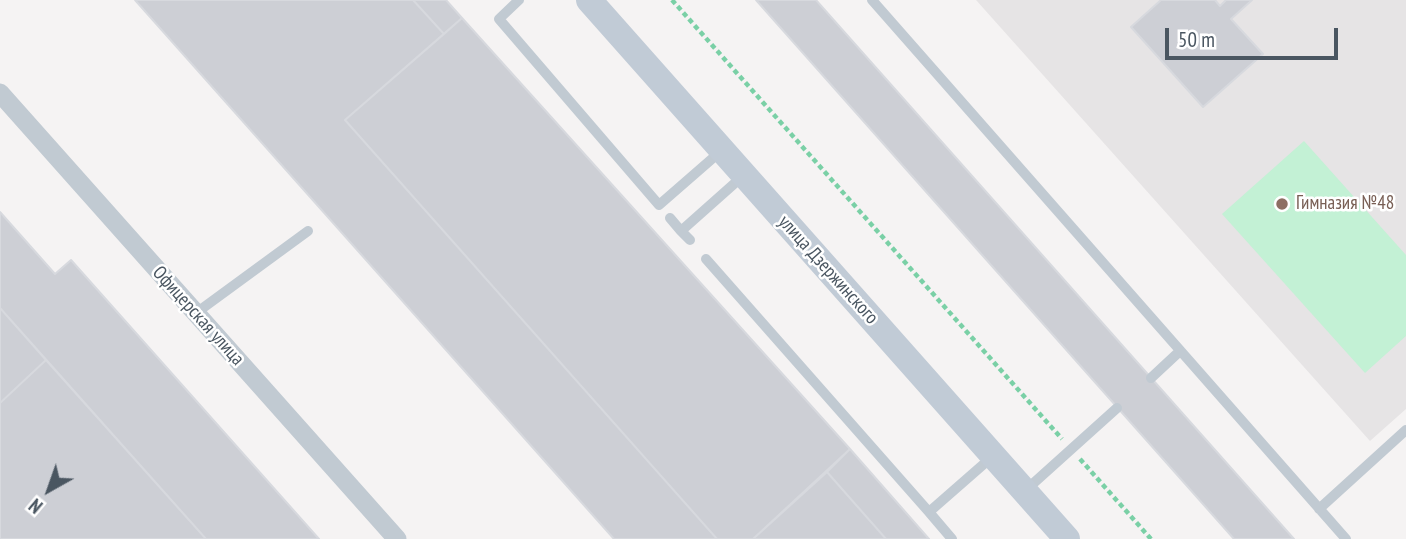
<!DOCTYPE html>
<meta charset="utf-8">
<style>
body{margin:0}
#map{position:relative;width:1406px;height:539px;overflow:hidden;background:#f5f3f3;font-family:"PT Sans Narrow",sans-serif}
canvas{display:block}
.north{position:absolute;left:14px;top:455px;width:70px;height:70px;-webkit-text-stroke:5px #fff;paint-order:stroke;rotate:220deg;font-size:19px;font-weight:700;line-height:28px;text-align:center;color:#4a5661}
.north::after{content:'';display:block;margin:auto;width:24px;height:32px;background:#4a5661;clip-path:polygon(50% 0,100% 100%,50% 72%,0 100%)}
.scale{position:absolute;left:1165px;top:28px;width:173px;height:32px;box-sizing:border-box;border:4px solid #4a5661;border-top:0;padding-left:9px;font-size:21px;line-height:24px;white-space:nowrap;color:#4a5661;-webkit-text-stroke:5px #fff;paint-order:stroke}
</style>
<div id="map">
<canvas width="1406" height="539"></canvas>
<div class="north">N</div>
<div class="scale">50 m</div>
</div>
<script>
const ctx = document.querySelector('canvas').getContext('2d');
ctx.lineJoin = 'round';
function fillPath(path, color) {
  ctx.fillStyle = color;
  ctx.fill(path, 'evenodd');
}
function poly(rows) {
  const path = new Path2D();
  for (const r of rows) {
    path.moveTo(r[0], r[1]);
    for (let i = 2; i < r.length; i += 2) path.lineTo(r[i], r[i + 1]);
  }
  return path;
}
function strokePath(path, color, width, dash) {
  ctx.strokeStyle = color;
  ctx.lineWidth = width;
  ctx.lineCap = dash ? 'butt' : 'round';
  ctx.setLineDash(dash || []);
  ctx.stroke(path);
}
function drawText(font, color, halo, rows, align = 'center') {
  ctx.font = font + ' "PT Sans Narrow",sans-serif';
  ctx.lineWidth = 5;
  ctx.setLineDash([]);
  ctx.textBaseline = 'middle';
  ctx.strokeStyle = halo;
  ctx.fillStyle = color;
  for (const [text, x, y, turn = 0] of rows) {
    ctx.save();
    ctx.translate(x, y);
    ctx.rotate((+turn || 0) * Math.PI / 180);
    ctx.textAlign = isNaN(turn) ? turn : align;
    if (halo) ctx.strokeText(text, 0, 0);
    ctx.fillText(text, 0, 0);
    ctx.restore();
  }
}
fillPath(poly([
 [976,0,1406,0,1406,409,1370,441]
]), '#e6e4e5');
fillPath(poly([
 [1304,141,1406,255,1406,336,1365,373,1222,214]
]), '#c3f1d5');
const building = poly([
 [135,0,413,0,444,34,345,120,717,539,614,539,135,0],
 [413,0,446,0,462,18,444,34,413,0],
 [756,0,816,0,1294,539,1234,539,756,0],
 [1161,0,1215,0,1220,6,1226,0,1252,0,1231,19,1263,54,1203,107,1131,27,1161,0],
 [462,18,850,449,753,539,717,539,345,120,462,18],
 [0,212,55,274,71,260,319,539,206,539,0,308,0,212],
 [0,308,46,360,0,403,0,308],
 [46,360,206,539,0,539,0,403,46,360],
 [850,449,929,539,886,539,827,472,850,449],
 [827,472,886,539,753,539,827,472]
]);
fillPath(building, '#cdcfd5');
strokePath(building, '#d7d9de', 2);
strokePath(poly([
 [672,0,1062,439],
 [1080,459,1151,539]
]), '#7ad0a6', 4.5, [5, 3.5]);
strokePath(poly([
 [519,0,499,19,659,205,721,151],
 [872,0,1346,539],
 [670,218,681,231,744,175],
 [681,231,690,240],
 [706,259,929,512,993,456],
 [196,313,308,231],
 [1151,378,1180,351],
 [1027,489,1117,408],
 [1319,509,1406,430],
 [929,512,952,539]
]), '#c1cad2', 10);
strokePath(poly([
 [0,93,397,539]
]), '#c1cad2', 19);
strokePath(poly([
 [589,0,1067,539]
]), '#c1cbd6', 26);
for (const [x, y, r, color] of [
 [1282,204,7,"#8d6e63"]
]) {
  const dot = new Path2D();
  dot.arc(x, y, r, 0, 2 * Math.PI);
  ctx.fillStyle = color;
  ctx.fill(dot);
  strokePath(dot, '#fff', 2.5);
}
drawText('19px', '#785e54', '#fff', [
 ["Гимназия №48",1296,204]
], 'left');
drawText('19px', '#4a5661', '#fff', [
 ["улица Дзержинского",828,270,48],
 ["Офицерская улица",198,316,48]
]);
</script>
